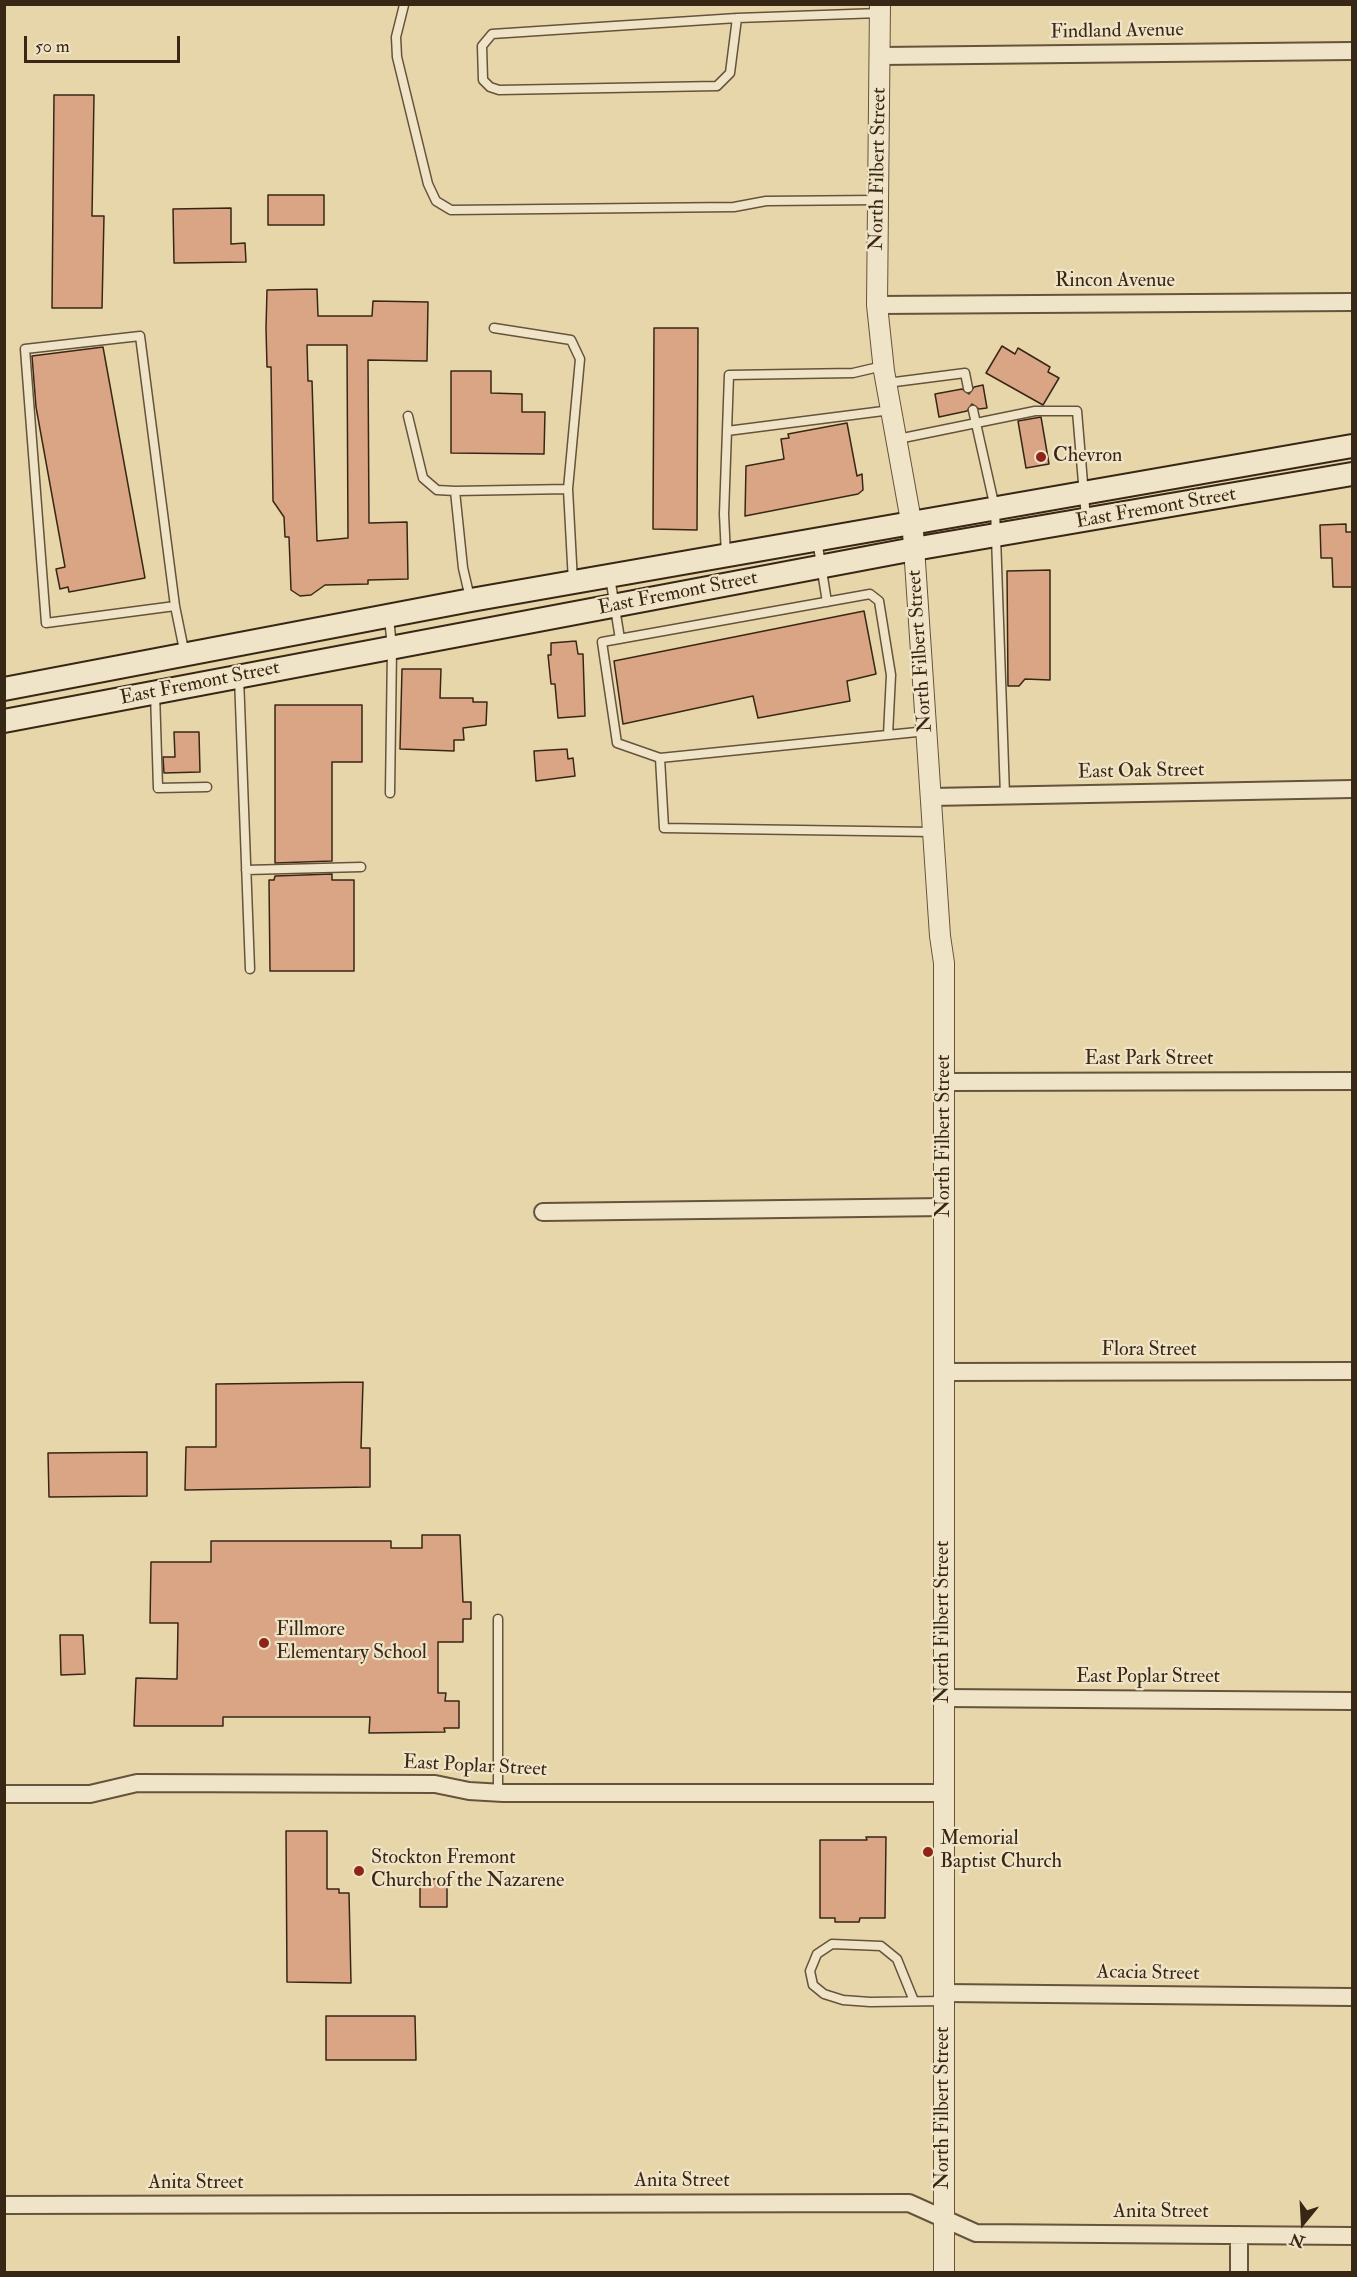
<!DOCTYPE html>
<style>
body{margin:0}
#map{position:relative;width:1357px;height:2277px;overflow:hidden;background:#e8d6ab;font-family:"IM FELL Double Pica",serif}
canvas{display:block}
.frame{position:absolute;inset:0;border:6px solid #392716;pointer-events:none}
.north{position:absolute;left:1273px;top:2193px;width:60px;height:60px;-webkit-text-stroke:4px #f0e4c8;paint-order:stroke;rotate:198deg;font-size:16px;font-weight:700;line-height:24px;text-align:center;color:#392716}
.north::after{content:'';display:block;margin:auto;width:21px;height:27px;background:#392716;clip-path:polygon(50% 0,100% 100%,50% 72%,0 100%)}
.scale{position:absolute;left:24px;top:36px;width:156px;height:27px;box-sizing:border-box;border:3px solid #392716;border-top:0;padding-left:8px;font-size:18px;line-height:21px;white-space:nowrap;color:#392716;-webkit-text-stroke:4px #f0e4c8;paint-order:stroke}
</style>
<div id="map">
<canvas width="1357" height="2277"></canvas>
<div class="frame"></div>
<div class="north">N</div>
<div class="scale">50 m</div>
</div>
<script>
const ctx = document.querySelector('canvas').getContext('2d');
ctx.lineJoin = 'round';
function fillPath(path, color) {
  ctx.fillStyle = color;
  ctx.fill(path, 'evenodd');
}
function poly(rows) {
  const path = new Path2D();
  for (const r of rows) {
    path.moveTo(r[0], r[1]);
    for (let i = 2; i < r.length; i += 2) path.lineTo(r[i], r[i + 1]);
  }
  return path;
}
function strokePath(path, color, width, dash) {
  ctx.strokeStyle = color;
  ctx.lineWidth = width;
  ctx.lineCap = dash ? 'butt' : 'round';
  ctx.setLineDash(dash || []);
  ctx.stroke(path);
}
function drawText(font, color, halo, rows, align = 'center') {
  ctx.font = font + ' "IM FELL Double Pica",serif';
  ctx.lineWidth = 4.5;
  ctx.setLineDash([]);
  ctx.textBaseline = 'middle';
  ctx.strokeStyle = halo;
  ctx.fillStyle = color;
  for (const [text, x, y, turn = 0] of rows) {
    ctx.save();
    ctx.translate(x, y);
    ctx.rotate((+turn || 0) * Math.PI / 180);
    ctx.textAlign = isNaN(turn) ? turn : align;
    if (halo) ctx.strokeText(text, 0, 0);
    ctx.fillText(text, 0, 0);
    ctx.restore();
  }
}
const building = poly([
 [54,95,94,95,92,216,104,216,102,308,52,308,54,95],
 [268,195,324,195,324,225,268,225,268,195],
 [231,208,231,244,245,243,246,262,174,263,173,209,231,208],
 [317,289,318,316,372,316,373,301,428,302,427,361,368,360,369,523,407,522,408,579,368,580,368,584,325,585,311,595,300,596,291,590,289,537,285,537,284,517,273,501,271,367,267,367,266,328,267,290,317,289],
 [307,345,347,345,348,538,317,541,312,381,308,381,307,345],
 [654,328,698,328,697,530,653,529,654,328],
 [1002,346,1015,354,1018,348,1050,367,1048,372,1059,378,1043,405,986,373,1002,346],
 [103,347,145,578,69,592,68,587,60,589,56,569,65,567,36,407,32,356,103,347],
 [451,371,491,371,491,393,522,394,522,412,545,412,544,454,451,453,451,371],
 [983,385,987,408,979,409,972,404,967,411,939,417,935,394,962,389,969,394,974,387,983,385],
 [1041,417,1049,464,1026,468,1018,421,1041,417],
 [847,423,857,476,862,474,863,490,858,494,745,516,746,466,784,459,781,439,789,438,788,434,847,423],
 [1346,524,1346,532,1353,532,1353,587,1333,587,1332,558,1321,558,1320,525,1346,524],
 [1050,570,1050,680,1025,679,1019,686,1008,686,1007,571,1050,570],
 [864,611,876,674,847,681,850,701,758,718,753,696,623,724,614,661,864,611],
 [576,641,578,654,583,654,585,716,558,718,555,684,551,684,548,655,551,655,551,643,576,641],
 [402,669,441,669,440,698,473,698,473,702,487,702,486,725,463,728,464,740,454,740,454,751,400,749,402,669],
 [275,705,362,705,362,762,332,762,332,861,275,863,275,705],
 [174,732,199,732,200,772,164,773,163,757,175,757,174,732],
 [567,749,568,759,573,758,575,776,536,781,534,751,567,749],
 [332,874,332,880,354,880,354,971,270,971,269,880,274,880,275,876,332,874],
 [363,1382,361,1448,370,1448,370,1487,185,1490,186,1447,216,1447,216,1384,363,1382],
 [147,1452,147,1496,49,1497,48,1453,147,1452],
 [422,1535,460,1535,463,1602,471,1602,471,1619,463,1619,463,1642,438,1642,438,1693,446,1693,445,1701,459,1701,459,1728,444,1728,445,1732,369,1733,370,1717,223,1717,223,1726,134,1726,136,1678,177,1679,178,1623,150,1623,151,1562,211,1562,211,1541,391,1541,391,1548,422,1548,422,1535],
 [60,1635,83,1635,85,1674,61,1675,60,1635],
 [286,1831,327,1831,327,1889,339,1889,339,1893,349,1893,351,1983,287,1982,286,1831],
 [866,1837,886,1837,885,1918,860,1918,859,1922,835,1922,835,1918,820,1918,820,1840,867,1840,866,1837],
 [420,1879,447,1879,447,1907,420,1907,420,1879],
 [326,2016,415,2016,416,2060,326,2060,326,2016]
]);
fillPath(building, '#d9a585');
strokePath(building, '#392716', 1.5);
const service = poly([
 [404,5,396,37,397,57,428,184,436,201,451,210,734,207,766,201,878,200],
 [737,18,730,73,717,86,499,90,490,87,483,80,482,46,492,34,737,18],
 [737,18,880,13],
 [494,328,571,340,580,359,568,489],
 [887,383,965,373,968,388],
 [973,410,995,508,1005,795],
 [408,416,423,478,437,490,455,491],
 [727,431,891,410],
 [898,439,1035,411,1077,411,1086,519],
 [817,540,827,602],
 [726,556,724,514,729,375,853,373,883,366],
 [610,577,620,639],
 [470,598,463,568,455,491,568,489,573,582],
 [175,606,46,623,25,349,140,336,175,606,185,655],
 [389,617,392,648,390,793],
 [239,677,250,969],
 [155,693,158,788,207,787],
 [927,731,660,758,664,828,933,832],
 [660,758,617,743,602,642,870,594,879,601,891,675,888,735],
 [246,870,361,867],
 [498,1619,498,1793],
 [914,2001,897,1959,881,1946,832,1944,817,1954,810,1971,813,1985,824,1994,843,2000,870,2002,944,2001]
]);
const minor = poly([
 [881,56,1352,51],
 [877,305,1352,302],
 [931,797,1352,789],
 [945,1082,1352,1081],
 [543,1212,945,1207],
 [945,1372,1352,1371],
 [944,1698,1352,1701],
 [4,1794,90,1794,137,1783,435,1784,469,1791,503,1793,944,1793],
 [944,1993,1352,1997],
 [4,2205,909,2203,976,2233,1352,2236],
 [1239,2235,1239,2272]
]);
const tertiary = poly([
 [880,4,877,305,884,371,913,532,940,936,944,963,944,2272]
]);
const secondary = poly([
 [4,689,471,600,1352,446],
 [4,721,914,549,1352,474]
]);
strokePath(service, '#65533b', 11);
strokePath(minor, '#65533b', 20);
strokePath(tertiary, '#65533b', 22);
strokePath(secondary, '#392716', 26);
strokePath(service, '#f0e4c8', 8);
strokePath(minor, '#f0e4c8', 16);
strokePath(tertiary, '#f0e4c8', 20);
strokePath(secondary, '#f0e4c8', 22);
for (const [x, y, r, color] of [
 [1041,457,6,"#8f2418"],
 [264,1643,6,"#8f2418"],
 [928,1852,6,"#8f2418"],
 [359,1871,6,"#8f2418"]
]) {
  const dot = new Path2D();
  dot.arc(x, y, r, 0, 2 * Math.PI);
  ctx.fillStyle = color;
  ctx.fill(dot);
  strokePath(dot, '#f0e4c8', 2);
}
drawText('20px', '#392716', '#f0e4c8', [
 ["Findland Avenue",1117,32,-1],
 ["North Filbert Street",879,169,-89],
 ["Rincon Avenue",1115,282],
 ["East Fremont Street",1156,509,-10],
 ["East Fremont Street",678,594,-11],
 ["North Filbert Street",921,651,-94],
 ["East Fremont Street",200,684,-11],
 ["East Oak Street",1141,772,-1],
 ["East Park Street",1149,1060],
 ["North Filbert Street",945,1136,-90],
 ["Flora Street",1149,1351],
 ["North Filbert Street",944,1622,-90],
 ["East Poplar Street",1148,1678],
 ["East Poplar Street",475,1767,3],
 ["Acacia Street",1148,1974,1],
 ["North Filbert Street",944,2108,-90],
 ["Anita Street",682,2182],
 ["Anita Street",196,2184],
 ["Anita Street",1161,2213]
]);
drawText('20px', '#392716', '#f0e4c8', [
 ["Chevron",1053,457],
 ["Fillmore",276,1631],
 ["Elementary School",276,1654],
 ["Memorial",940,1840],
 ["Baptist Church",940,1863],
 ["Stockton Fremont",371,1859],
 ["Church of the Nazarene",371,1882]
], 'left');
</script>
